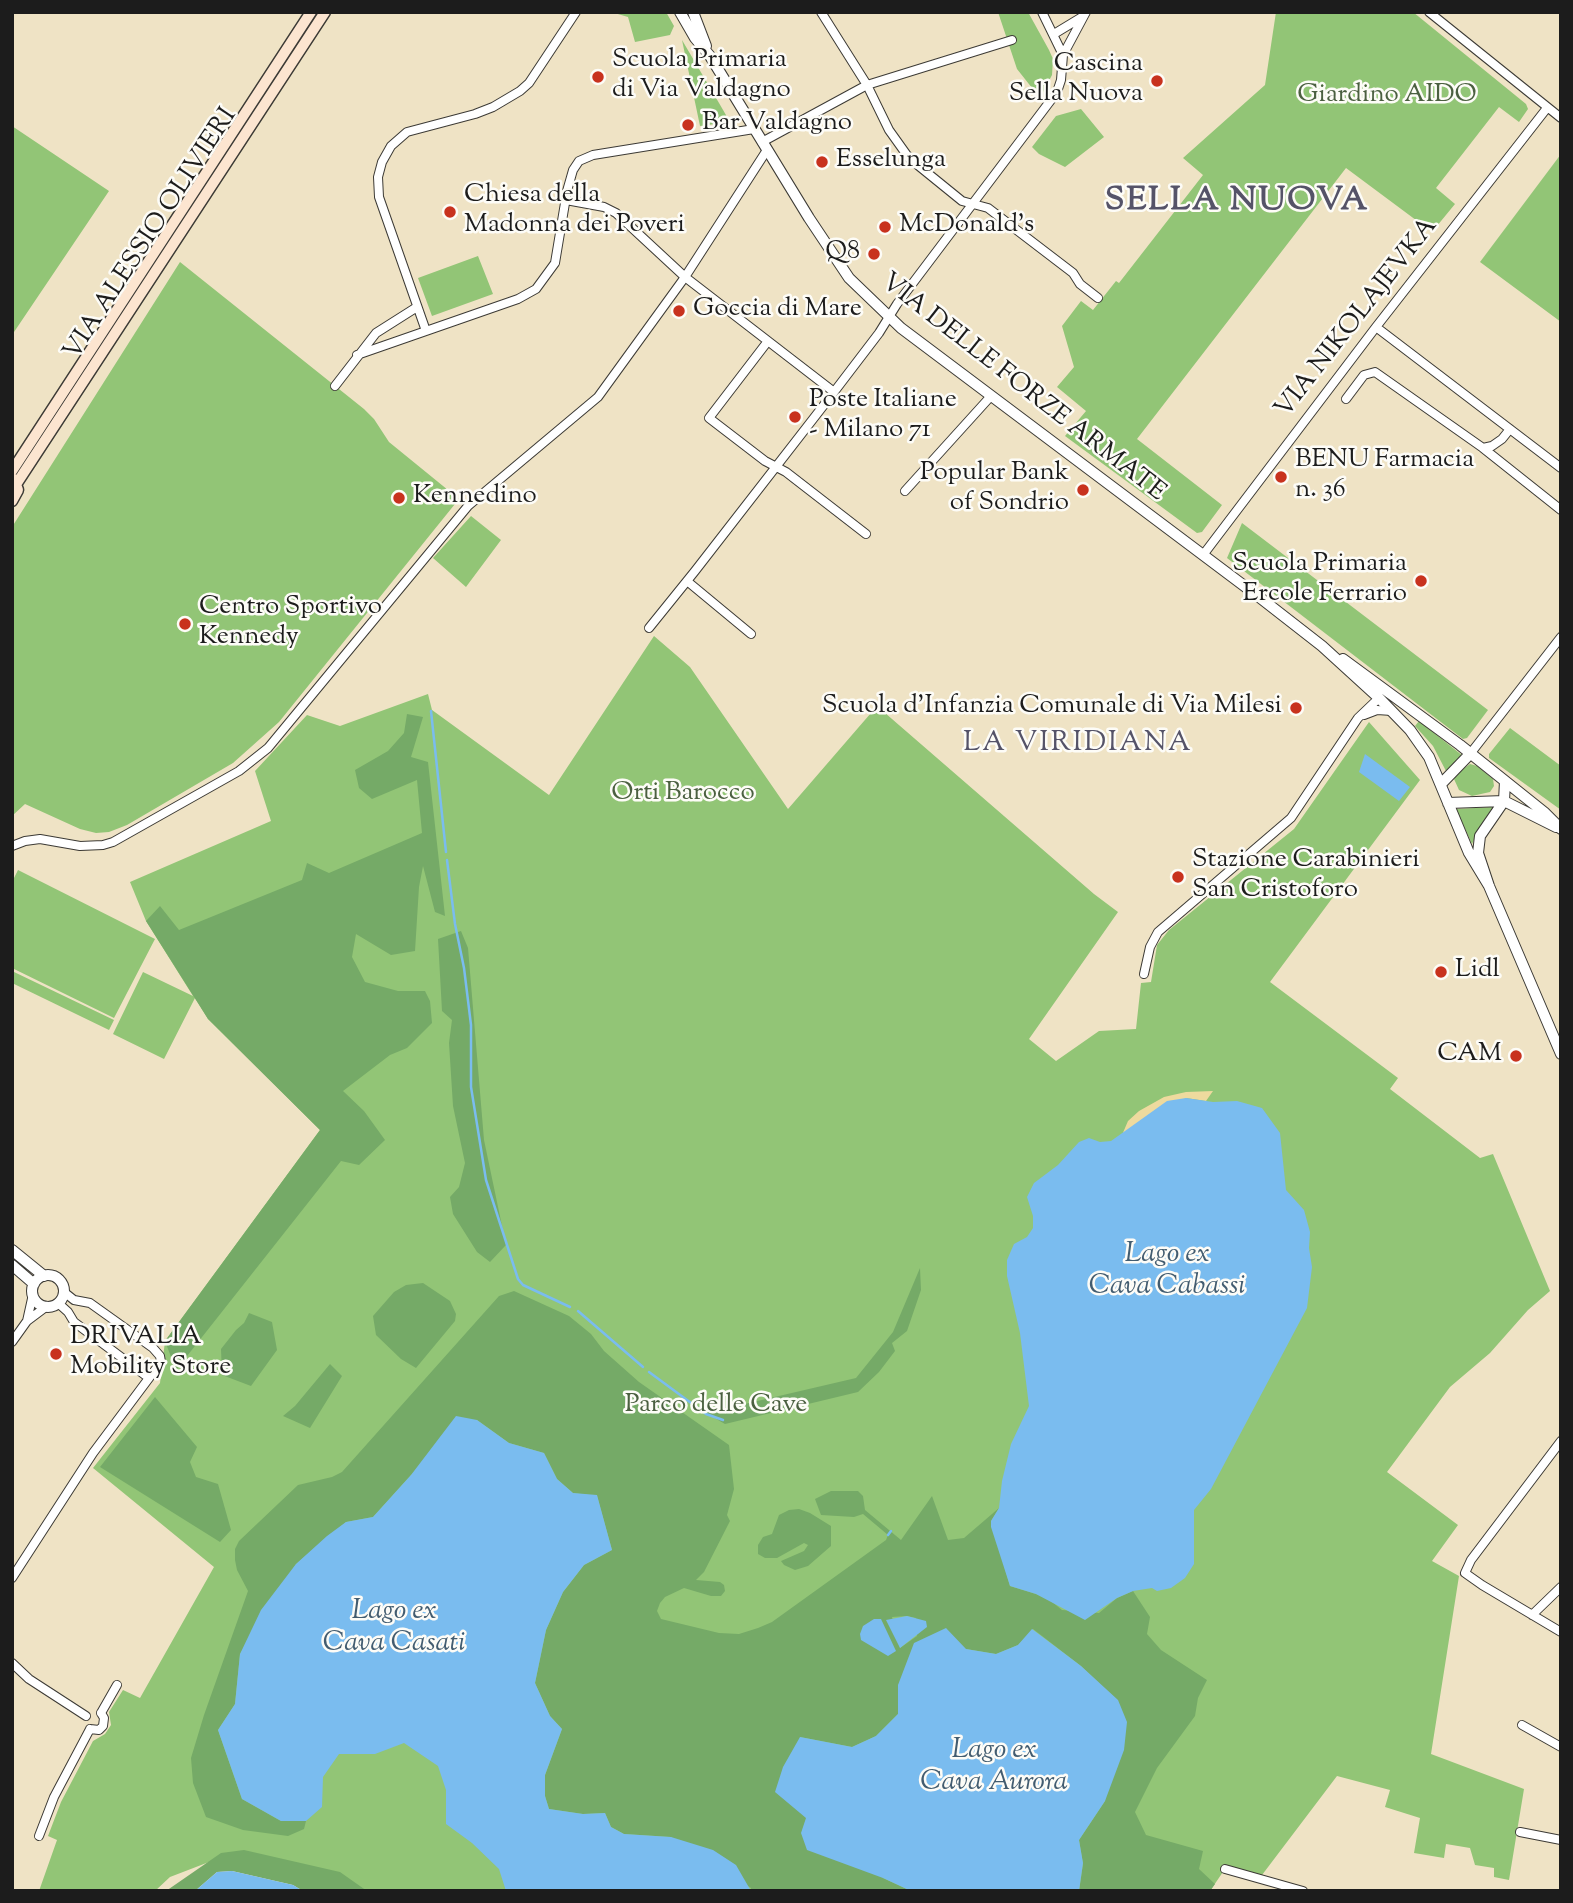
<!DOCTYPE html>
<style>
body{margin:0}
#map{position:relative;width:1573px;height:1903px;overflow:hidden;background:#efe3c5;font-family:"Sorts Mill Goudy",serif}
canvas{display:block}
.frame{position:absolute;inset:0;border:14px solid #1c1c1c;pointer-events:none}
</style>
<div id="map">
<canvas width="1573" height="1903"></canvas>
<div class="frame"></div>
</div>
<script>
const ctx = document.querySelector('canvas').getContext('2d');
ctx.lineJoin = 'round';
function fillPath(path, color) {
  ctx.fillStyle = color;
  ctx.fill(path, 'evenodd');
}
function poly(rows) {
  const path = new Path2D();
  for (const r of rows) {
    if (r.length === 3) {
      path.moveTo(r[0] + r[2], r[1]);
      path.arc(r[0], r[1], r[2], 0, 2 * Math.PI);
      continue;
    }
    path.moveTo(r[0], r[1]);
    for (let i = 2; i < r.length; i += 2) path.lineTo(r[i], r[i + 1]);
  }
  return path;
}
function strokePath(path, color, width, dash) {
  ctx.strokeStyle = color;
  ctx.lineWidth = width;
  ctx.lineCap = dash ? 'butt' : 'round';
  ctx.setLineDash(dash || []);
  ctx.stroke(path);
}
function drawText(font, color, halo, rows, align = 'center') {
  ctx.font = font + ' "Sorts Mill Goudy",serif';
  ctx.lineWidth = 5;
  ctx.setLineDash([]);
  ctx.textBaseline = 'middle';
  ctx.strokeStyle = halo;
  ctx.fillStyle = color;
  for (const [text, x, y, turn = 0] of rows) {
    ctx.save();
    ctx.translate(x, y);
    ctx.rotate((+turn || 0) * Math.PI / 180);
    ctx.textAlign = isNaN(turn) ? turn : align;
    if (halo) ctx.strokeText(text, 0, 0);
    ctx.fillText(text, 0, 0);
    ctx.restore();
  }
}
fillPath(poly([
 [611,12,666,12,674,26,670,35,635,42,628,17],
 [998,12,1028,12,1049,50,1053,59,1052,75,1040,98,1017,69],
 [1276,12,1413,12,1526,104,1528,109,1519,122,1499,107,1436,188,1455,204,1432,232,1346,168,1137,439,1222,505,1202,532,1197,533,1065,436,1086,411,1057,387,1074,367,1062,326,1081,301,1093,310,1116,281,1119,283,1203,175,1183,158,1265,85],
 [682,40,719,103,730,122,700,126],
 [1081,109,1104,137,1065,167,1039,154,1032,147,1056,116],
 [12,126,109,191,12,335],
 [1561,154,1561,322,1480,262],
 [478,256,493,294,432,316,418,278],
 [180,262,364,409,374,419,389,442,459,499,279,722,233,763,127,825,109,832,96,833,80,829,25,804,12,816,12,527],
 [471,516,501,540,466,587,433,558],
 [1242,523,1488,710,1467,738,1463,739,1227,558],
 [654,636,690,667,788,809,877,706,1094,894,1118,912,1029,1039,1056,1061,1099,1031,1136,1029,1141,983,1151,982,1157,945,1169,930,1294,829,1369,722,1420,780,1270,982,1398,1078,1390,1089,1480,1158,1493,1154,1550,1291,1528,1310,1490,1353,1450,1387,1387,1472,1458,1525,1432,1561,1459,1576,1431,1754,1524,1789,1509,1880,1494,1877,1494,1868,1475,1865,1470,1848,1446,1844,1444,1858,1414,1853,1420,1818,1385,1807,1390,1790,1337,1776,1262,1875,1227,1866,1210,1891,350,1891,209,1862,170,1877,155,1891,39,1891,57,1840,48,1836,61,1802,93,1741,105,1734,111,1725,109,1712,123,1690,140,1698,214,1567,93,1468,160,1383,165,1341,320,1130,208,1019,195,998,164,1059,113,1034,143,972,193,996,146,921,130,882,271,821,255,771,307,715,340,726,428,694,432,710,549,795],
 [1419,721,1463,756,1446,771,1433,746,1415,726],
 [1510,728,1561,766,1561,810,1489,758,1489,754],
 [1470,764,1477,766,1493,779,1494,786,1490,792,1472,796,1459,790,1454,779,1456,774],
 [1493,807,1481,825,1472,844,1456,809],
 [18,870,155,939,114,1018,12,968,12,882],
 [12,971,114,1020,109,1030,12,983]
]), '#92c576');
fillPath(poly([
 [407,714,423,717,411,757,428,762,445,916,435,912,423,866,419,887,415,951,391,955,356,934,352,957,365,982,398,991,425,991,430,1001,432,1023,407,1048,390,1055,343,1091,364,1111,385,1140,359,1165,341,1161,176,1370,165,1341,320,1130,208,1019,146,921,160,906,179,930,302,880,307,863,329,873,422,833,417,780,372,799,359,788,355,770,388,751,404,733],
 [461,931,468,948,484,1140,506,1245,490,1262,477,1252,453,1214,450,1197,459,1187,465,1163,453,1106,449,1043,452,1020,442,1011,438,939],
 [920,1268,921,1290,907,1331,892,1343,895,1351,879,1372,858,1392,725,1424,706,1413,856,1378,893,1332],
 [423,1283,450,1301,456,1314,455,1321,416,1368,401,1359,376,1335,373,1316,394,1292,406,1285],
 [514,1291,569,1316,591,1334,604,1351,639,1382,729,1445,734,1489,727,1515,730,1521,704,1572,696,1580,720,1582,724,1585,725,1591,721,1596,711,1596,684,1588,665,1597,660,1603,657,1611,661,1619,719,1633,739,1634,758,1628,772,1622,886,1540,888,1535,863,1514,854,1517,821,1515,815,1499,831,1491,858,1491,863,1496,865,1510,901,1540,932,1496,948,1540,964,1538,999,1508,991,1521,1010,1586,1036,1594,1051,1601,1062,1610,1099,1613,1117,1598,1133,1591,1150,1617,1147,1634,1161,1650,1207,1680,1198,1698,1195,1716,1157,1768,1135,1812,1146,1835,1203,1851,1199,1869,1215,1884,1210,1891,1079,1891,1083,1864,1079,1840,1105,1801,1117,1700,1081,1666,1033,1629,1018,1645,996,1654,966,1649,898,1685,898,1714,876,1736,852,1747,800,1737,883,1878,911,1891,751,1891,751,1888,671,1837,624,1834,611,1827,605,1813,583,1814,549,1809,545,1796,545,1775,562,1729,550,1716,535,1683,546,1630,563,1592,584,1565,612,1550,597,1496,573,1493,557,1479,544,1453,509,1443,477,1420,411,1475,373,1517,346,1522,296,1564,240,1654,235,1704,218,1730,242,1799,281,1821,306,1821,304,1829,288,1836,243,1830,206,1817,193,1783,191,1758,204,1715,248,1591,237,1570,235,1560,235,1549,239,1541,298,1485,332,1477,342,1472,499,1296],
 [907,1616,916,1618,917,1636,900,1648,892,1617],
 [249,1313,272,1322,277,1350,251,1386,222,1375,221,1349,236,1330,244,1323],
 [330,1364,342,1376,310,1428,283,1416,295,1406],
 [155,1397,197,1447,190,1462,196,1477,218,1484,231,1530,220,1542,100,1467],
 [799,1509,810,1513,831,1526,831,1546,808,1566,795,1570,784,1565,781,1561,804,1551,808,1545,804,1543,777,1558,765,1558,758,1554,758,1545,763,1537,772,1534,779,1515,789,1510],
 [244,1850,340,1872,367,1891,303,1891,293,1885,232,1871,217,1872,195,1891,166,1891,221,1853]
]), '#75aa67');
fillPath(poly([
 [1213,1091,1206,1101,1186,1098,1122,1135,1128,1121,1139,1111,1164,1097,1186,1092]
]), '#eeda9e');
fillPath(poly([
 [1365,754,1410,787,1399,801,1359,772],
 [1186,1098,1213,1102,1237,1101,1262,1108,1280,1133,1286,1190,1304,1210,1310,1232,1309,1248,1312,1267,1307,1308,1211,1489,1194,1510,1194,1564,1185,1578,1171,1588,1157,1591,1152,1588,1133,1591,1117,1598,1085,1620,1036,1594,1010,1586,991,1527,991,1521,999,1508,1002,1481,1011,1444,1029,1406,1020,1333,1007,1276,1007,1260,1014,1244,1027,1237,1033,1228,1033,1216,1027,1197,1034,1183,1058,1165,1079,1142,1089,1138,1100,1142,1111,1141,1167,1101],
 [456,1416,477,1420,509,1443,544,1453,557,1479,573,1493,597,1495,612,1550,584,1565,563,1592,546,1630,535,1683,550,1716,562,1729,545,1775,545,1796,549,1809,583,1814,605,1813,611,1827,624,1834,671,1837,713,1850,736,1865,751,1891,506,1891,499,1869,472,1843,446,1824,446,1790,438,1766,404,1743,375,1754,339,1754,323,1777,322,1807,306,1821,281,1821,242,1799,218,1730,235,1704,240,1654,261,1610,296,1564,327,1536,346,1522,373,1517,411,1475],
 [907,1616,926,1621,927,1627,900,1648,886,1620],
 [874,1619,881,1619,896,1651,888,1656,861,1640,860,1634,863,1626],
 [946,1628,966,1649,996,1654,1018,1645,1032,1629,1081,1666,1118,1700,1127,1722,1124,1750,1105,1801,1079,1840,1083,1863,1079,1891,911,1891,883,1878,807,1850,801,1833,806,1818,775,1792,783,1767,800,1737,852,1747,876,1736,898,1714,898,1685,914,1643],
 [232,1871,293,1885,303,1891,195,1891,217,1872]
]), '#7abcef');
strokePath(poly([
 [431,711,446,852],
 [447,860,455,924,464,968,471,1025,471,1087,486,1180,518,1279,523,1285,570,1307],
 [578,1311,643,1367],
 [649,1372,706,1414,723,1420],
 [888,1535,891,1531]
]), '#7abcef', 2.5);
const minor = poly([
 [821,12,867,85,889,130,909,158,962,201,988,208,1073,273,1080,284,1098,298],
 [1429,12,1561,118],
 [1054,34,1082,17],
 [1063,55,1086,12],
 [762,142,867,85,1012,40],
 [566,200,604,207,616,213,685,277,834,392],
 [1376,327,1561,468],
 [426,331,379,197,378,177,382,162,391,146,407,132,475,114,493,107,520,91,529,83,576,12],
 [768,341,709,418,765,461,786,472,866,534],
 [357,355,518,299,536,289,555,263,567,191,573,170,579,161,593,155,754,129],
 [335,386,376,333,417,307],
 [1346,399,1364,375,1375,372,1483,448,1492,446,1502,439,1510,429],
 [1483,448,1561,510],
 [905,491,991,396],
 [1203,555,1376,327,1547,108],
 [687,581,751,634],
 [649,628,695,571,834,392,879,333,897,304,1057,92,1061,80,1063,55,1042,12],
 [1364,715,1377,710,1392,711],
 [1470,754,1561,637],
 [12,846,25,841,40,839,80,846,103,845,113,842,239,771,268,748,468,506,598,397,685,277,767,150],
 [1144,974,1150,947,1158,932,1291,818,1358,718,1379,698],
 [58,1303,68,1312,74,1322,149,1378],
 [27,1321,33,1294],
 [12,1342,27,1321,47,1306],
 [1561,1441,1471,1560,1465,1573,1482,1585,1561,1632],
 [12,1578,93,1453,161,1362,160,1356,153,1348,90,1303,74,1300,64,1292],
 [1532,1615,1561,1587],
 [12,1663,29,1679,86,1716],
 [101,1713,117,1685],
 [1522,1725,1561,1747],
 [90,1729,99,1730,103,1726,104,1718,101,1713],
 [1520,1832,1561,1840],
 [39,1836,54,1797,90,1729],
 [1225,1869,1303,1891]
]);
const tertiary = poly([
 [680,12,695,38,710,56,809,218,849,278,901,328,1263,600,1322,646,1379,698,1410,730,1429,757,1469,853,1489,886],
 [693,12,706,46],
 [1343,659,1460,745,1545,813,1561,829],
 [1505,781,1504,801,1480,836,1478,853,1489,886,1561,1054],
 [1441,784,1470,754],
 [1448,803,1504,801,1556,827],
 [12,1250,44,1276],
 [12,1265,34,1284],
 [48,1291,16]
]);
const secondary = poly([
 [12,471,311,12],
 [17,483,325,12],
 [12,501,18,490,14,479]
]);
strokePath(minor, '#3c3a35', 10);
strokePath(tertiary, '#3c3a35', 12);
strokePath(secondary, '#3c3a35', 13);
strokePath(minor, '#fff', 8);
strokePath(tertiary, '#fff', 10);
strokePath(secondary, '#fce5d0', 10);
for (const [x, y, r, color] of [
 [598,77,7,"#c8321e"],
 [1157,81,7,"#c8321e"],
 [688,125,7,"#c8321e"],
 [822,162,7,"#c8321e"],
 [450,212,7,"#c8321e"],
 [885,227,7,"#c8321e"],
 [874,254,7,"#c8321e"],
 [679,311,7,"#c8321e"],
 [795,417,7,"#c8321e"],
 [1281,477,7,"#c8321e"],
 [1083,490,7,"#c8321e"],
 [399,498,7,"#c8321e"],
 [1421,581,7,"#c8321e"],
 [185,624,7,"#c8321e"],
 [1296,708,7,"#c8321e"],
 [1178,877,7,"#c8321e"],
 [1441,972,7,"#c8321e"],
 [1516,1056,7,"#c8321e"],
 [56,1354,7,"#c8321e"]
]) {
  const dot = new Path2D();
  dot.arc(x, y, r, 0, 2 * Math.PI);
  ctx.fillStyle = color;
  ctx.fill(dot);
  strokePath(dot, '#fdfcf7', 2.5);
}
drawText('26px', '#1c1c1c', '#fdfcf7', [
 ["Scuola Primaria",612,62],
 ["di Via Valdagno",612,92],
 ["Cascina",1143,66,"right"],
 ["Sella Nuova",1143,96,"right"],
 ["Bar Valdagno",702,125],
 ["Esselunga",836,162],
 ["Chiesa della",464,197],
 ["Madonna dei Poveri",464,227],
 ["McDonald's",899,227],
 ["Q8",860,254,"right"],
 ["Goccia di Mare",693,311],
 ["Poste Italiane",809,402],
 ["- Milano 71",809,432],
 ["BENU Farmacia",1295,462],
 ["n. 36",1295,492],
 ["Popular Bank",1069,475,"right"],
 ["of Sondrio",1069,505,"right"],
 ["Kennedino",413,498],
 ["Scuola Primaria",1407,566,"right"],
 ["Ercole Ferrario",1407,596,"right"],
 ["Centro Sportivo",199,609],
 ["Kennedy",199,639],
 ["Scuola d'Infanzia Comunale di Via Milesi",1282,708,"right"],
 ["Stazione Carabinieri",1192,862],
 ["San Cristoforo",1192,892],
 ["Lidl",1455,972],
 ["CAM",1502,1056,"right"],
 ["DRIVALIA",70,1339],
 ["Mobility Store",70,1369]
], 'left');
drawText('26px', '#4b6040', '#fdfcf7', [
 ["Giardino AIDO",1387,97],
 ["Orti Barocco",683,795],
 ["Parco delle Cave",716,1407]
]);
drawText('26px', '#1c1c1c', '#fdfcf7', [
 ["VIA ALESSIO OLIVIERI",152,235,-57],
 ["VIA NIKOLAJEVKA",1358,319,-52],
 ["VIA DELLE FORZE ARMATE",1022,389,38]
]);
ctx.letterSpacing = '2px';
drawText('28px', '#555368', '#fdfcf7', [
 ["LA VIRIDIANA",1078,745]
]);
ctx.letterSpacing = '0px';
drawText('italic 28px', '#425c70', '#fdfcf7', [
 ["Lago ex",1167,1256],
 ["Cava Cabassi",1167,1288],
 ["Lago ex",394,1613],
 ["Cava Casati",394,1645],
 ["Lago ex",994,1752],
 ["Cava Aurora",994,1784]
]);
ctx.letterSpacing = '2px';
drawText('bold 33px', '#555368', '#fdfcf7', [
 ["SELLA NUOVA",1237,203]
]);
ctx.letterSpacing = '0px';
</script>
